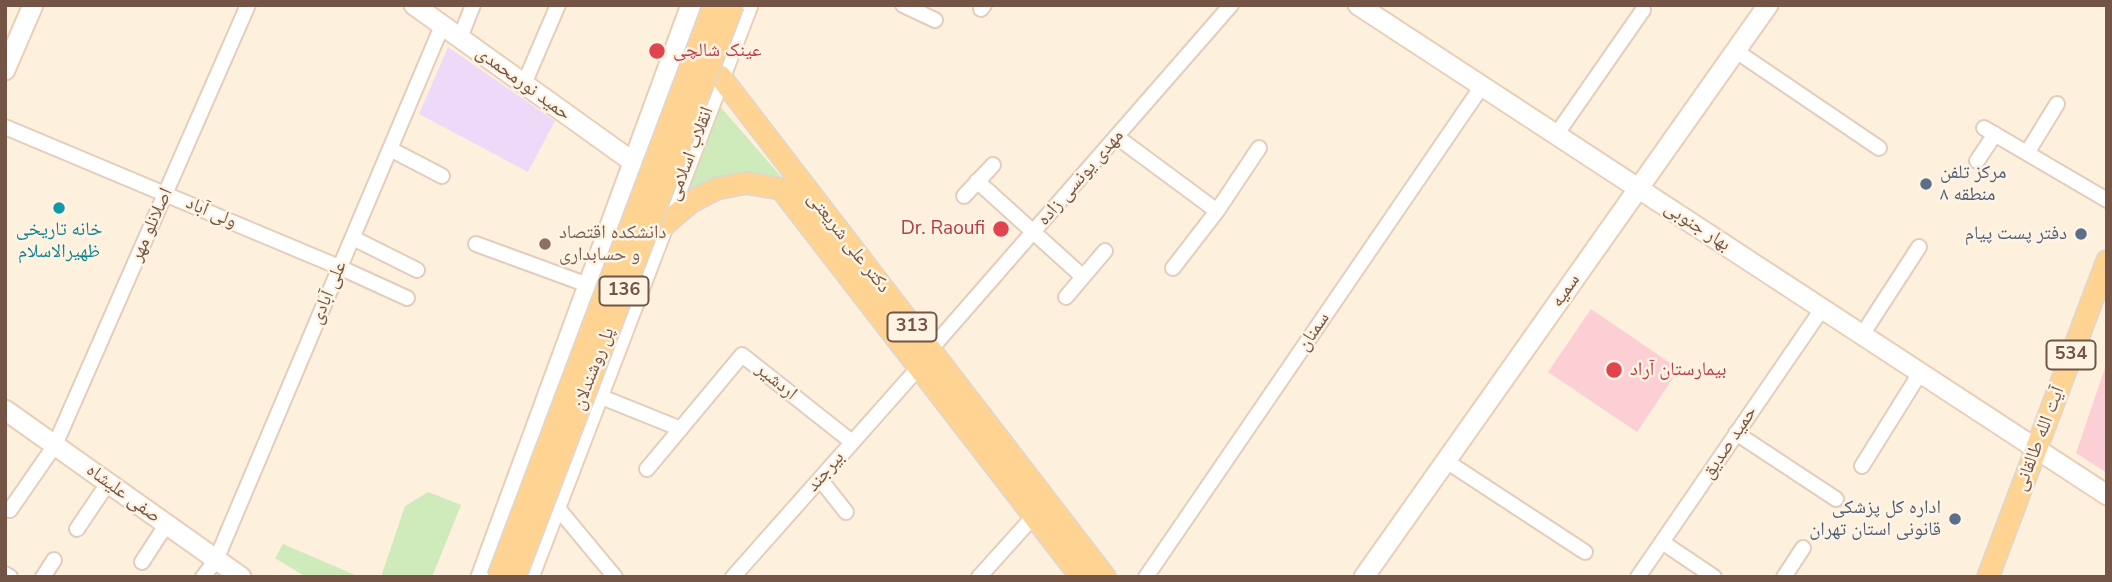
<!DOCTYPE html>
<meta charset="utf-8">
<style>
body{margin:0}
#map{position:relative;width:2112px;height:582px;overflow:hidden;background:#fdf0dd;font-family:"Nunito Sans",sans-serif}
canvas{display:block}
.frame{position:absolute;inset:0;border:7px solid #735445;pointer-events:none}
</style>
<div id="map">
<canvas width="2112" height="582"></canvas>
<div class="frame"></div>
</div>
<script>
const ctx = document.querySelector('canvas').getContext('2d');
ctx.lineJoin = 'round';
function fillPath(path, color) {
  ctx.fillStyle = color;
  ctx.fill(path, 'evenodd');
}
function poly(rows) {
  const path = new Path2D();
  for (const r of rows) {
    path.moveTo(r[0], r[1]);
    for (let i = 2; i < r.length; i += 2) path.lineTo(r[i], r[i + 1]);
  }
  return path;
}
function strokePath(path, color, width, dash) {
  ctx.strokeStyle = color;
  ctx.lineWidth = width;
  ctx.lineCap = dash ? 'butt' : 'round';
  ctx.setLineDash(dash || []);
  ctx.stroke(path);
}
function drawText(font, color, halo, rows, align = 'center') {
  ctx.font = font + ' "Nunito Sans","Noto Naskh Arabic",sans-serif';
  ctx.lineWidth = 5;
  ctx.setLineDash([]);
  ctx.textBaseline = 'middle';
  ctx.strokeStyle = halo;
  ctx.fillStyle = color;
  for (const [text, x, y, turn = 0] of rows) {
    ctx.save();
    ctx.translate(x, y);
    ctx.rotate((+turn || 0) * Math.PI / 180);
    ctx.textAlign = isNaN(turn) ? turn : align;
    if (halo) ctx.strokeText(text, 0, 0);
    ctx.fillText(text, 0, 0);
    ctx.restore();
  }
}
fillPath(poly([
 [448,47,555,121,528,172,419,114]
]), '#eddaf9');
fillPath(poly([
 [1591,309,1679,369,1637,432,1548,372],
 [2107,362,2107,473,2076,453]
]), '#fccfd5');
fillPath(poly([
 [718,104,784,180,682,199],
 [428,492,461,505,432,577,381,577,405,506],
 [283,544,360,577,306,577,275,558]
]), '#cfebbb');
const street = poly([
 [903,5,935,20],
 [981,9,984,5],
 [460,38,473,5],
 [1736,51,1879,148],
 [524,84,558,5],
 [5,127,339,267,407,298],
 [1984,128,2107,200],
 [1556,135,1643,10],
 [1117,137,1217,211],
 [390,149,442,176],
 [2027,153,2057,104],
 [1977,161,1995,134],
 [977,181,1082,276],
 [964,196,993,165],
 [353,238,417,270],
 [476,244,588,285],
 [1173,268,1217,211,1259,148],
 [1066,297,1105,251],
 [1862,335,1919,247],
 [930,350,1231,5],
 [599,396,681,429],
 [1736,433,1836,499],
 [1446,461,1585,552],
 [1862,466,1920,373],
 [647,469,742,355,852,442],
 [820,479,846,512],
 [556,506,615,577],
 [10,510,55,445,248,5],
 [77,529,108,483],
 [1662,542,1714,577],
 [142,562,166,525],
 [5,574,10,577],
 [43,577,54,560],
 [203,577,216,560,442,26],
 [733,577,920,366],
 [979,577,1034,516],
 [1146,577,1482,86],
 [1638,577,1822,309],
 [1784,577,1803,548]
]);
const secondary = poly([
 [414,5,633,162],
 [1358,5,2107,495],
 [5,70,33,5],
 [5,410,241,577],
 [481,577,691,5],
 [529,577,748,5],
 [1364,577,1768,5]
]);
const primary = poly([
 [720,76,1105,577],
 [664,225,691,202,716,189,746,183,781,189,1081,577],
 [1988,577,2107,261]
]);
strokePath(street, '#e3cdbc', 18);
strokePath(secondary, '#e9ceb8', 23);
strokePath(primary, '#ddd6d2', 24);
strokePath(street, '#fff', 14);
strokePath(secondary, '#fff', 19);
strokePath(primary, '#ffd492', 21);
const primaryBridge = poly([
 [498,577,714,5],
 [515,577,733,5]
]);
strokePath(primaryBridge, '#ddd6d2', 24, []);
strokePath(primaryBridge, '#ffd492', 21);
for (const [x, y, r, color] of [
 [657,51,9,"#e0444e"],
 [1926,184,7,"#5c6f8a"],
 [59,208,7,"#0f9aa8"],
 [1001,229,9,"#e0444e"],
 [2081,234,7,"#5c6f8a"],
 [545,244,7,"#8d6e63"],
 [1614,370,9,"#e0444e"],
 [1955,519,7,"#5c6f8a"]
]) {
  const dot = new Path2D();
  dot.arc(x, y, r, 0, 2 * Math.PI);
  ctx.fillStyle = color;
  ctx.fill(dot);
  strokePath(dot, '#fff4e4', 2.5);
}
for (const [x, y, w] of [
 [624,291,49],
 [912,327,49],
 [2071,355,49]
]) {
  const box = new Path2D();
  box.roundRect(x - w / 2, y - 14.5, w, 29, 5);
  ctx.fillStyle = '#fff4e4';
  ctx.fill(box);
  strokePath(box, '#735445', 2);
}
drawText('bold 18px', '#735445', null, [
 ["136",624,291],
 ["313",912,327],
 ["534",2071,355]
]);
drawText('19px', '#be3a42', '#fff4e4', [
 ["عينک شالچی",673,51],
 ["Dr. Raoufi",985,229,"right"],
 ["بیمارستان آراد",1630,370]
], 'left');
drawText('19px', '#735445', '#fff4e4', [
 ["حمید نورمحمدی",523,84,36],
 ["انقلاب اسلامی",691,154,-69],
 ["مهدی یونسی زاده",1081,178,-49],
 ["ولی آباد",211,213,23],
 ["اصلانلو مهر",152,225,-66],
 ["بهار جنوبی",1697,227,33],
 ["دکتر علی شریعتی",848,243,52],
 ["سمیه",1566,291,-55],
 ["علی آبادی",329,293,-67],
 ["سمنان",1314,332,-56],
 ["پل روشندلان",594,369,-69],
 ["اردشیر",776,382,39],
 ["آیت الله طالقانی",2040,439,-69],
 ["حمید صدیق",1730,443,-56],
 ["بیرجند",826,472,-49],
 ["صفی علیشاه",123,494,36]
]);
drawText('19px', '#4e5e75', '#fff4e4', [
 ["مرکز تلفن",1940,173,"left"],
 ["منطقه ۸",1940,195,"left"],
 ["دفتر پست پیام",2067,234],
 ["اداره کل پزشکی",1941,508],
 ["قانونی استان تهران",1941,530]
], 'right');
drawText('19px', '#0d838f', '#fff4e4', [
 ["خانه تاریخی",59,230],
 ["ظهیرالاسلام",59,252]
]);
drawText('19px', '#785e54', '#fff4e4', [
 ["دانشکده اقتصاد",559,233],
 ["و حسابداری",559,255]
], 'left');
</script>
